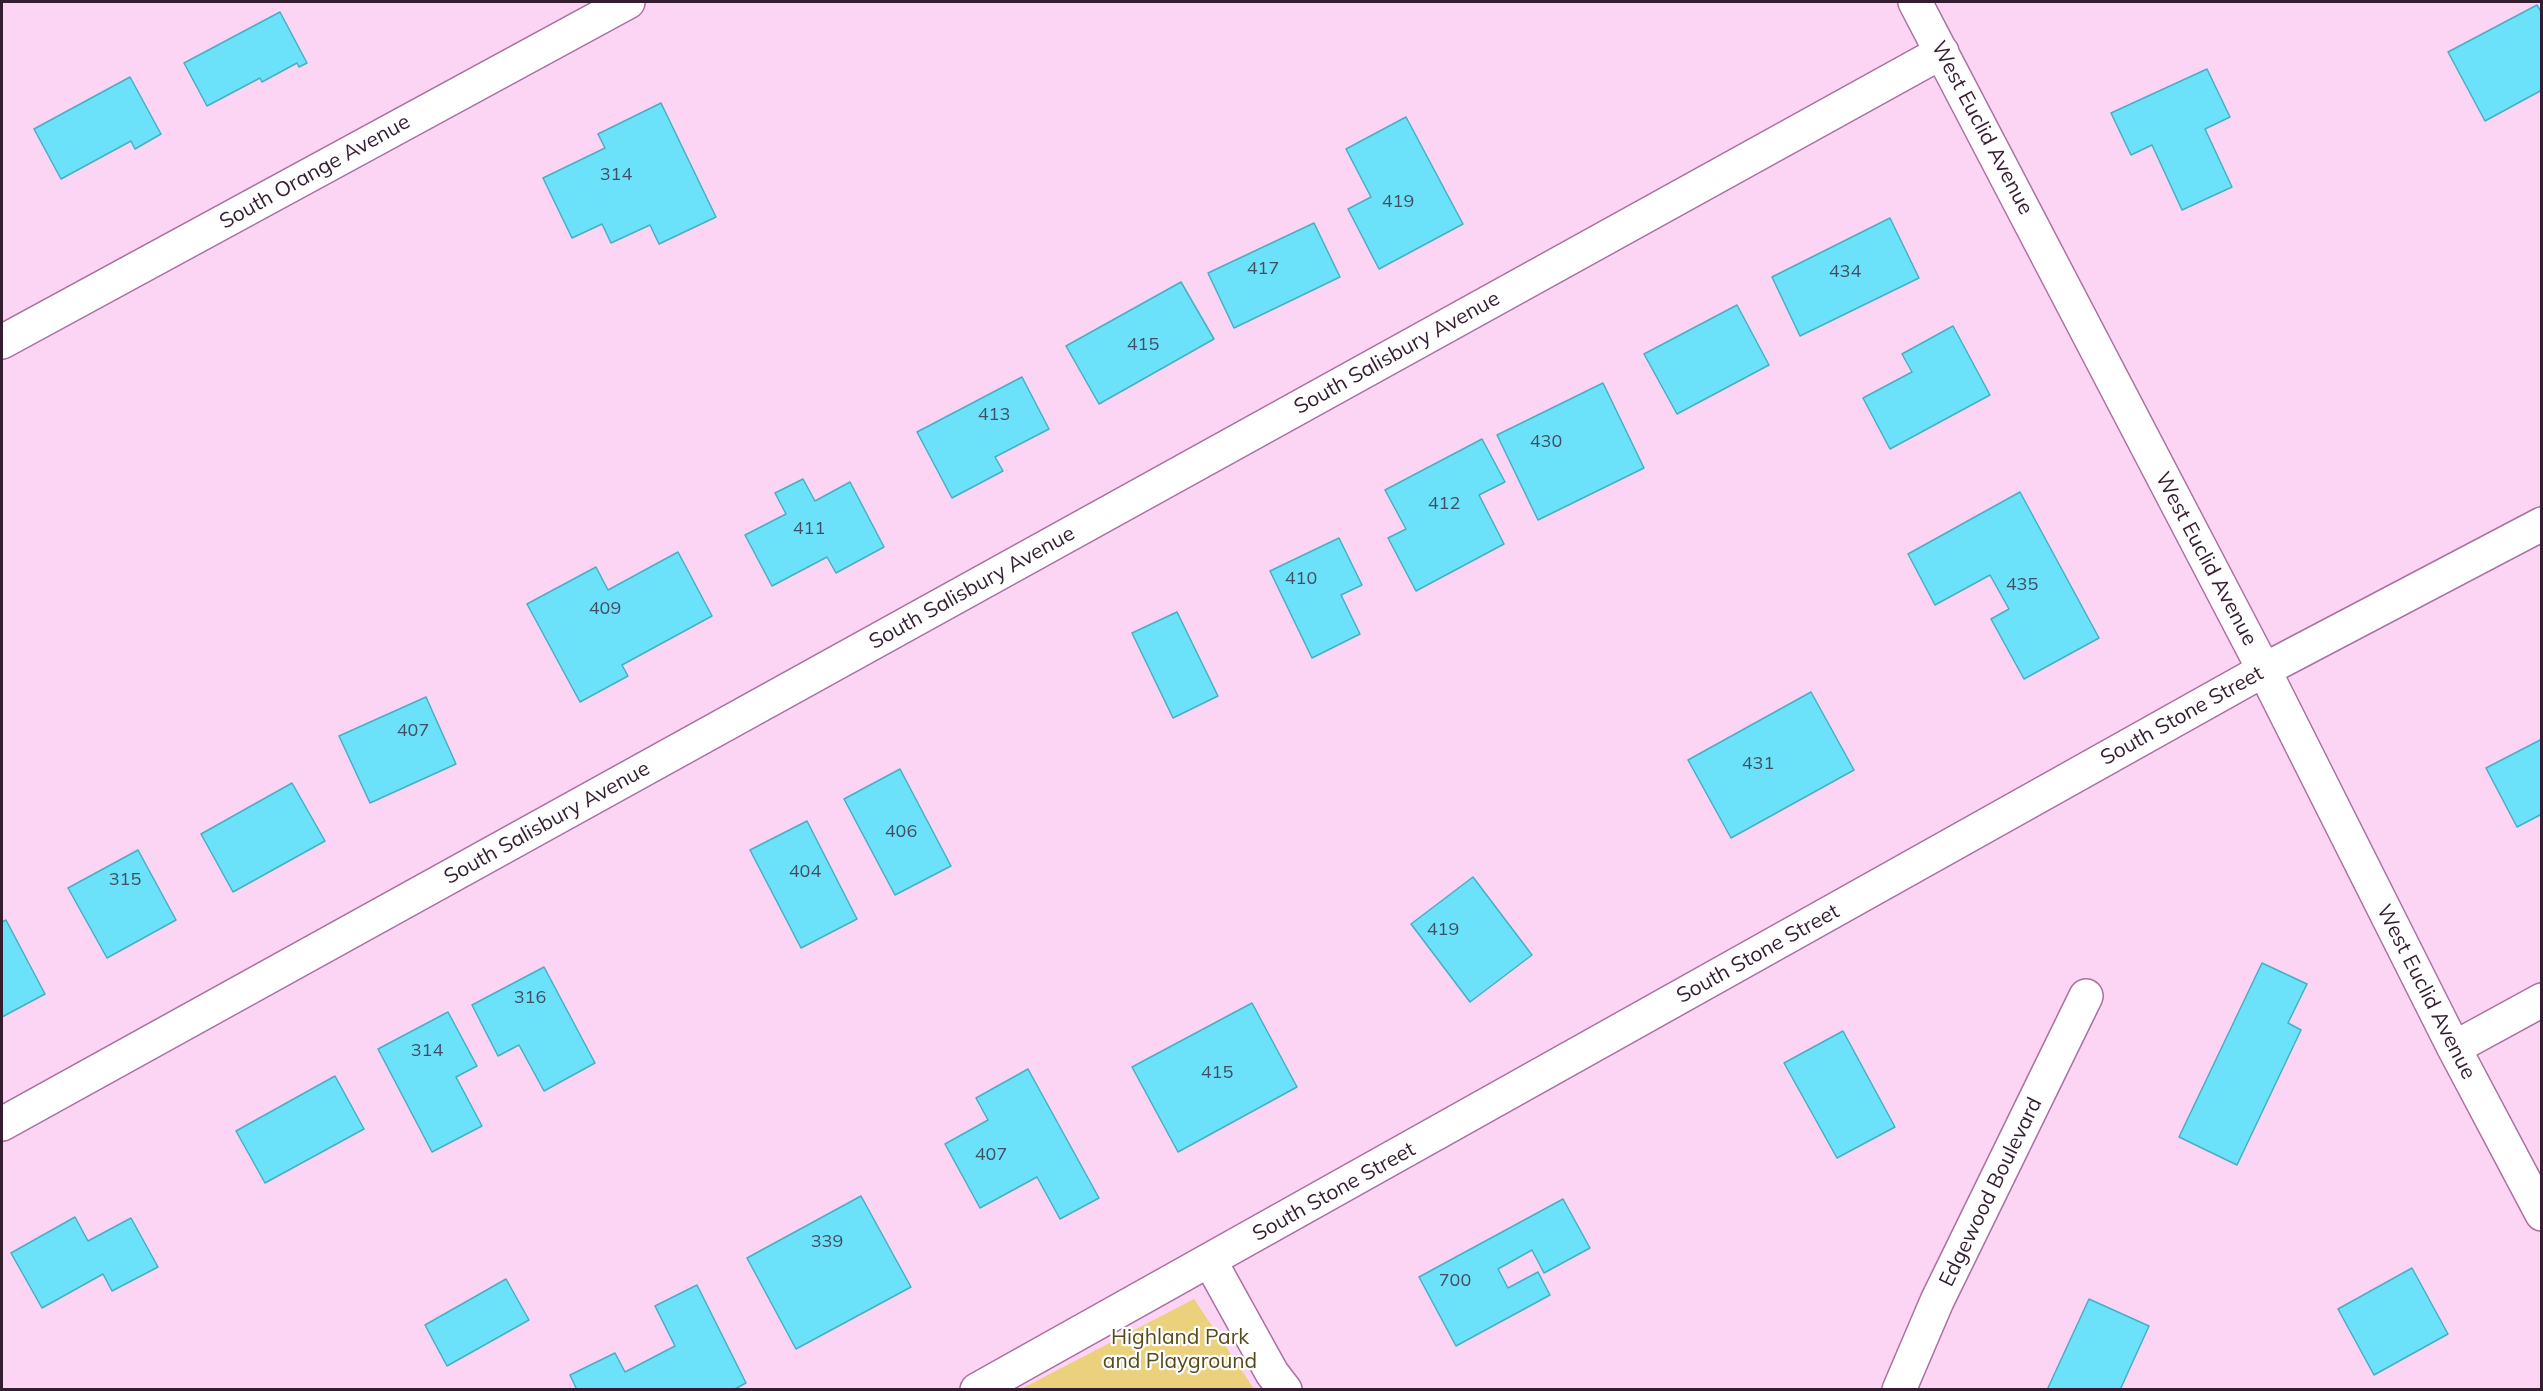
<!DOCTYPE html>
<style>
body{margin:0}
#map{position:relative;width:2543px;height:1391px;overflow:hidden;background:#fcd5f4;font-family:Mulish,sans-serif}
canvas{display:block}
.frame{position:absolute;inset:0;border:3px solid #351d31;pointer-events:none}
</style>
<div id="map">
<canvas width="2543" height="1391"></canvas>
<div class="frame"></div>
</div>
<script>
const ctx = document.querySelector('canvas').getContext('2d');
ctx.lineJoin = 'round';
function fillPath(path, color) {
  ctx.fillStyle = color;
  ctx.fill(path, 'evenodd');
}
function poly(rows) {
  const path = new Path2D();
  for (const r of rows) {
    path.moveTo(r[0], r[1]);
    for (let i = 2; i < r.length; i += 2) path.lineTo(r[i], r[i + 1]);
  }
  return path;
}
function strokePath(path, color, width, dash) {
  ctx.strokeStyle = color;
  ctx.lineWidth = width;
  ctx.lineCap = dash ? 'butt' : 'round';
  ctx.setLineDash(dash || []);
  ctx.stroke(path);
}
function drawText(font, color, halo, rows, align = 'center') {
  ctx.font = font + ' Mulish,sans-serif';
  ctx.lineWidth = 4.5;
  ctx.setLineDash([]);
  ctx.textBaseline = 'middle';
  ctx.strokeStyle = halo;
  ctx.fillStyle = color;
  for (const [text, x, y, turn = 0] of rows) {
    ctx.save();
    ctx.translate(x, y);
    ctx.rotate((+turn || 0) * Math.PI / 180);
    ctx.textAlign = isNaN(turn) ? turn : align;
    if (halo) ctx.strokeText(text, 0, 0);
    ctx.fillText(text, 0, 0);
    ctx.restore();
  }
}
fillPath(poly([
 [1194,1299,1254,1389,1021,1389]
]), '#ebd17b');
const building = poly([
 [2537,5,2542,13,2542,90,2485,121,2448,52,2537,5],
 [280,12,307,63,299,67,297,63,262,82,260,78,207,106,184,63,280,12],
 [2207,69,2230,117,2205,129,2232,187,2182,210,2152,145,2131,155,2111,113,2207,69],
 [130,77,161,134,135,149,131,141,61,179,34,129,130,77],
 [661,103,716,217,659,244,650,225,611,243,602,224,572,238,543,178,605,148,598,134,661,103],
 [1406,117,1463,224,1379,269,1348,209,1371,197,1346,149,1406,117],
 [1890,218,1919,278,1800,336,1772,277,1890,218],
 [1314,223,1340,277,1234,328,1208,273,1314,223],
 [1181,282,1214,339,1099,404,1066,346,1181,282],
 [1737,305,1769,365,1677,414,1644,354,1737,305],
 [1953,326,1990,395,1890,449,1863,398,1912,372,1902,354,1953,326],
 [1022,377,1049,429,995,457,1003,471,952,498,917,432,1022,377],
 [1603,383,1644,468,1538,520,1497,435,1603,383],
 [1482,439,1505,482,1479,495,1504,544,1416,591,1388,538,1406,529,1385,490,1482,439],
 [803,479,815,501,850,482,884,547,836,573,827,557,772,586,745,535,786,514,775,493,803,479],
 [2020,492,2099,638,2024,679,1991,619,2009,609,1990,575,1935,605,1908,554,2020,492],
 [1339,538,1362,585,1341,595,1360,634,1312,658,1270,571,1339,538],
 [678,552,712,616,622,665,628,676,580,702,527,604,596,567,608,590,678,552],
 [1177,612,1218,696,1173,718,1132,633,1177,612],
 [1811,692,1854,770,1731,838,1688,760,1811,692],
 [426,697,456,764,370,803,339,736,426,697],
 [2542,739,2542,814,2517,827,2486,768,2542,739],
 [900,769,951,866,895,895,844,799,900,769],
 [292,783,325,841,233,892,201,834,292,783],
 [807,821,857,919,801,948,750,850,807,821],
 [138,850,176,920,107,958,68,888,138,850],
 [1473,877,1532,955,1470,1002,1411,924,1473,877],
 [6,920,45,994,2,1017,2,922,6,920],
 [2262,963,2307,984,2288,1023,2301,1030,2237,1165,2179,1137,2262,963],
 [544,967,595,1063,544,1091,519,1045,498,1056,472,1005,544,967],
 [1252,1003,1297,1087,1178,1152,1132,1067,1252,1003],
 [448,1012,477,1066,456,1077,482,1126,432,1152,378,1049,448,1012],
 [1843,1031,1895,1127,1837,1158,1784,1063,1843,1031],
 [1028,1069,1099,1198,1060,1219,1037,1177,980,1208,945,1144,988,1120,976,1098,1028,1069],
 [335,1076,364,1129,265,1183,236,1131,335,1076],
 [861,1196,911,1287,796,1349,747,1258,861,1196],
 [1563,1199,1590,1248,1544,1273,1532,1250,1498,1269,1508,1288,1538,1272,1550,1295,1456,1346,1419,1277,1563,1199],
 [75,1217,88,1241,131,1218,158,1267,112,1291,103,1274,42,1308,11,1253,75,1217],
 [2412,1268,2448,1334,2374,1375,2338,1309,2412,1268],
 [506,1279,529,1320,447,1366,425,1325,506,1279],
 [697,1285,746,1383,733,1390,577,1390,570,1375,615,1353,625,1372,675,1346,655,1306,697,1285],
 [2089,1299,2149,1326,2120,1390,2047,1390,2089,1299]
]);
fillPath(building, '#6be2fa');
strokePath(building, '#47afc4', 1.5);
const minor = poly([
 [1915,2,2264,670,2454,1048,2542,1214],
 [2,342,628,2],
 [2454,1048,2542,1000],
 [2,1124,1942,52],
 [1210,1261,1272,1373,1285,1390],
 [977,1390,2264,670,2542,524],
 [1899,1390,1937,1301,2086,996]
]);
strokePath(minor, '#ab70a1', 36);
strokePath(minor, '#fff', 33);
drawText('18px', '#424e63', null, [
 ["314",616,175],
 ["419",1398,202],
 ["417",1263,269],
 ["434",1845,272],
 ["415",1143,345],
 ["413",994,415],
 ["430",1546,442],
 ["412",1444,504],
 ["411",809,529],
 ["410",1301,579],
 ["435",2022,585],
 ["409",605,609],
 ["407",413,731],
 ["431",1758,764],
 ["406",901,832],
 ["404",805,872],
 ["315",125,880],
 ["419",1443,930],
 ["316",530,998],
 ["314",427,1051],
 ["415",1217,1073],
 ["407",991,1155],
 ["339",827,1242],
 ["700",1455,1281]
]);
drawText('21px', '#351d31', '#fff', [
 ["West Euclid Avenue",1982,128,62],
 ["South Orange Avenue",315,172,-29],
 ["South Salisbury Avenue",1397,353,-29],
 ["West Euclid Avenue",2206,559,62],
 ["South Salisbury Avenue",972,588,-29],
 ["South Stone Street",2182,716,-29],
 ["South Salisbury Avenue",547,823,-29],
 ["South Stone Street",1758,954,-29],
 ["West Euclid Avenue",2426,992,63],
 ["South Stone Street",1334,1192,-29],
 ["Edgewood Boulevard",1991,1192,-64]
]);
drawText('21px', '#584a1a', '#fff', [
 ["Highland Park",1180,1338],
 ["and Playground",1180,1362]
]);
</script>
